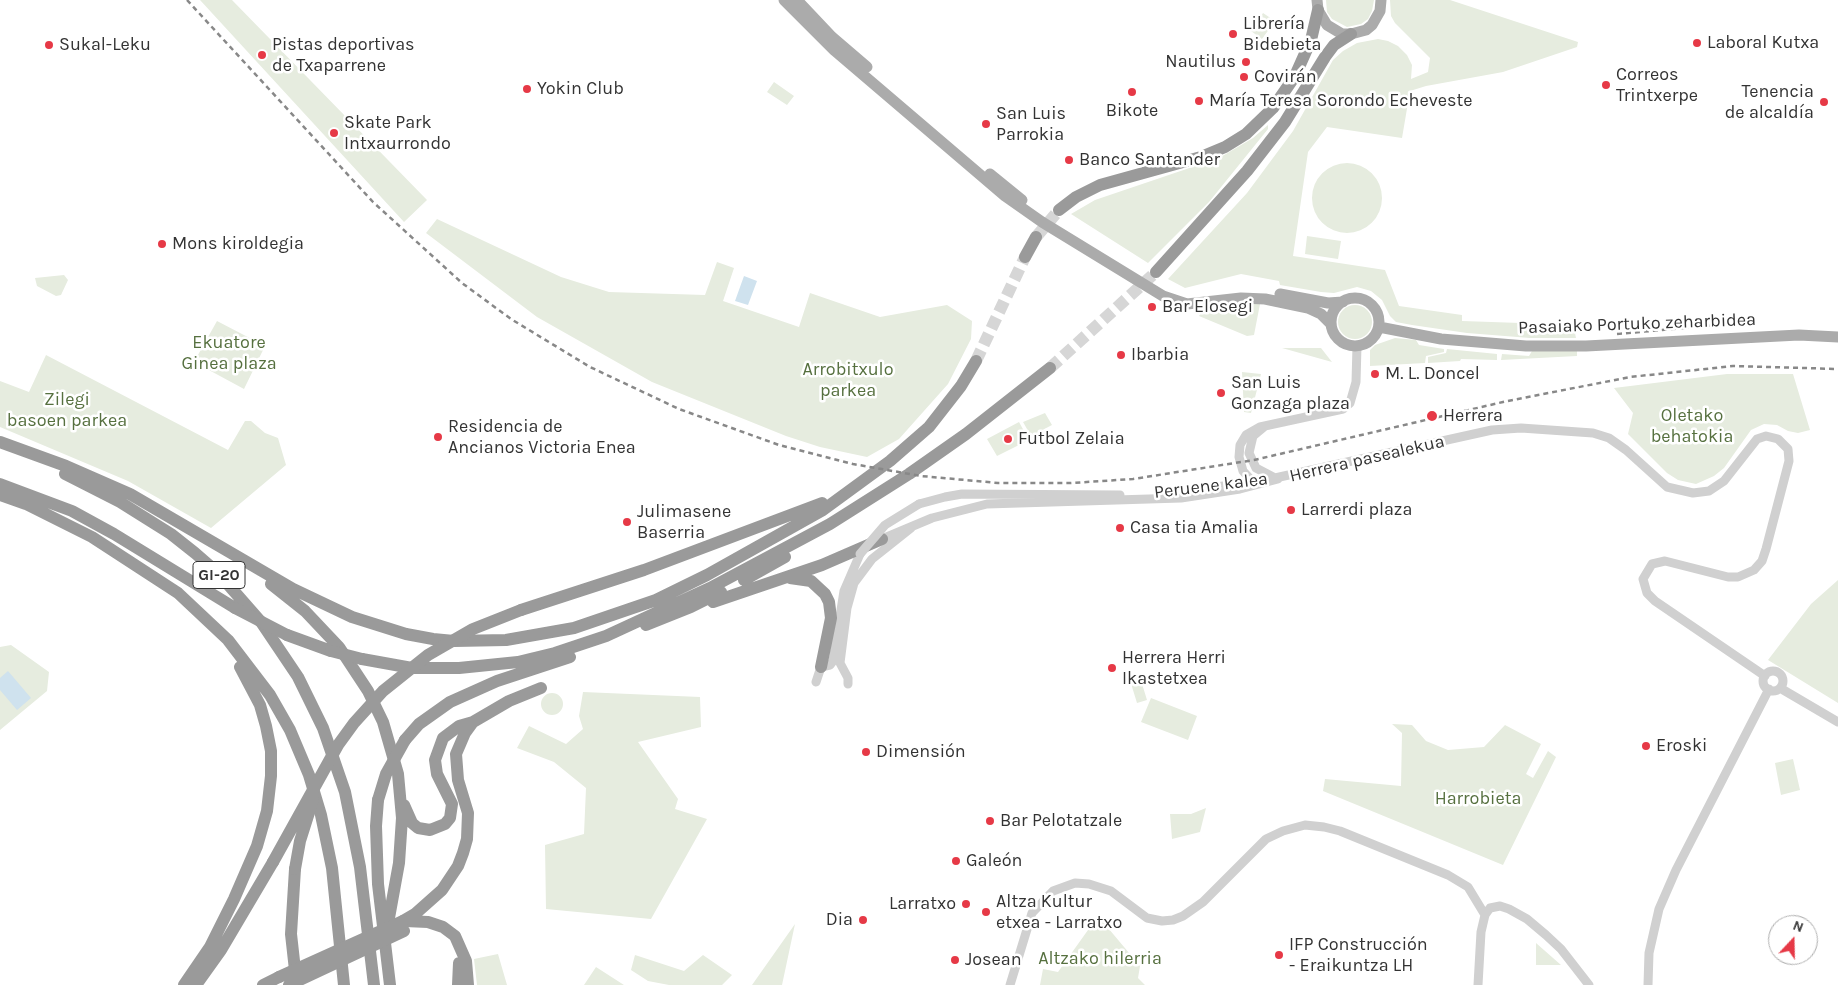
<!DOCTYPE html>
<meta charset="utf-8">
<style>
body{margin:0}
#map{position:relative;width:1838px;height:985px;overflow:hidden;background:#fff;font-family:Karla,sans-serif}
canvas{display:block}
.north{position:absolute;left:1768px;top:915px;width:50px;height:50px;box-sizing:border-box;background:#fff;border:1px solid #adadad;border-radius:50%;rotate:21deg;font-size:14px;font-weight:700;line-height:20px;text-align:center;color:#333}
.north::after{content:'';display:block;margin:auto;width:18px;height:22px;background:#e63946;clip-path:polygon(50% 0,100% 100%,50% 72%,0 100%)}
</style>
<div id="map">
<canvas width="1838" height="985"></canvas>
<div class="north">N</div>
</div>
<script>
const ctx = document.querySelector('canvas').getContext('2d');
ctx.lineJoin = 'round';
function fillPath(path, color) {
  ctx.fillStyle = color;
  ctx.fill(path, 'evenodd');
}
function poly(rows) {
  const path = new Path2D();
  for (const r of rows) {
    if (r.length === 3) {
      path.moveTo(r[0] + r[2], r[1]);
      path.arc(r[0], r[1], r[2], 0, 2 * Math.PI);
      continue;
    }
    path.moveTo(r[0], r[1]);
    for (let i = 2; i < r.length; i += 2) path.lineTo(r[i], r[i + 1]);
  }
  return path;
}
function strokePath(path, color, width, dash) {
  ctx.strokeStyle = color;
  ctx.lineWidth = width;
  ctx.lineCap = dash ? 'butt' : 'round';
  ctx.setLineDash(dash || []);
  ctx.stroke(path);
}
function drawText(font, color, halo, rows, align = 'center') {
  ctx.font = font + ' Karla,sans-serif';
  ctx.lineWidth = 5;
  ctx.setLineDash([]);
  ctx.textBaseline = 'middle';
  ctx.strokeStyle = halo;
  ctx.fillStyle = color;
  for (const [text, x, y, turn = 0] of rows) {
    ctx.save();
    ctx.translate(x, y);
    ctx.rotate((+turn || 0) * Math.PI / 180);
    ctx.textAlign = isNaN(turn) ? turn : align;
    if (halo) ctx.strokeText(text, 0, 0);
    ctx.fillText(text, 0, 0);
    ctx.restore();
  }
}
fillPath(poly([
 [200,0,232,0,427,200,404,222],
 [1326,0,1374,0,1372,11,1368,19,1361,24,1347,27,1332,19,1327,12],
 [1390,0,1450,0,1578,42,1577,47,1503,72,1426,86,1410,91,1402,138,1327,127,1308,152,1293,256,1385,270,1399,306,1462,315,1462,321,1550,324,1550,333,1575,333,1576,338,1530,338,1467,333,1412,325,1396,322,1390,316,1382,300,1371,291,1357,287,1334,293,1321,292,1280,285,1279,281,1241,274,1185,288,1168,279,1247,193,1293,131,1333,60,1343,51,1357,43,1378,39,1388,41,1398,46,1407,55,1412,65,1411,79,1428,72,1430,58,1395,23,1391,16],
 [1263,13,1275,21,1262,39,1251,31],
 [774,82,794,96,787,105,767,92],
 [1268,125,1268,129,1209,202,1148,263,1071,214,1095,200,1219,158,1253,138],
 [1347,198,35],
 [437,219,561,277,609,292,705,295,717,262,734,268,723,301,799,327,810,293,880,317,947,305,972,321,971,339,948,384,899,439,867,457,820,447,786,436,652,382,537,317,426,233],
 [1307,236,1341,241,1338,259,1305,254],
 [64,275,68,280,61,295,56,296,37,286,35,278],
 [1231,302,1260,304,1254,335,1247,336,1199,316,1207,304],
 [1355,322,17],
 [217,321,265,346,244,389,194,362],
 [1395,338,1416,340,1419,345,1444,349,1444,352,1426,356,1425,363,1370,366,1370,350,1375,345],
 [1282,348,1321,348,1332,362],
 [1447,349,1497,354,1497,360,1461,359,1460,361,1428,363,1428,357,1446,353],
 [1532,351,1577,351,1577,356,1501,360,1502,354,1529,356],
 [46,355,228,450,245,421,251,421,265,433,278,438,286,465,211,528,128,481,0,427,0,381,29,392],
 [1242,372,1261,374,1251,413,1244,412],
 [1727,374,1793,374,1810,430,1798,433,1788,431,1777,425,1764,424,1751,430,1724,468,1714,476,1696,484,1678,480,1667,473,1628,434,1633,413,1614,388],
 [1045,413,1052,425,1031,436,1023,422],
 [1019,422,1029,440,997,456,987,439],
 [1838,580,1838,703,1768,660,1811,604],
 [11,645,49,672,47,691,0,730,0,647],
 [1139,674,1147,700,1137,703,1129,677],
 [583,692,700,697,701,727,638,742,678,799,675,809,707,819,651,919,546,909,545,845,584,834,586,788,554,762,517,748,529,726,566,744,583,729,579,716],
 [552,704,11],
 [1151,698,1197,716,1188,740,1141,722],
 [1392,724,1412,725,1426,741,1448,750,1484,747,1505,725,1541,744,1526,774,1533,778,1548,751,1556,757,1503,865,1323,791,1325,779,1401,786,1402,733],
 [1793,759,1800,790,1781,795,1775,763],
 [1206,808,1200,832,1172,839,1170,814,1191,814],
 [1098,916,1140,966,1138,978,1145,985,1040,985,1043,969,1058,972],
 [795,924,782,985,752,985],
 [1536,943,1561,965,1536,965],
 [498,954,507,985,477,985,474,959],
 [635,955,684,971,703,955,732,975,722,985,669,985,648,981,631,970],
 [596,967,624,985,584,985]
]), '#e6ecdf');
fillPath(poly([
 [744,276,757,281,748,305,735,301],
 [8,671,31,698,17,710,0,690,0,678]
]), '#cfe2ee');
strokePath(poly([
 [1036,237,1059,210],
 [976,361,1025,257],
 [1050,368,1156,272]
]), '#d6d6d6', 12, [12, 6]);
strokePath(poly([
 [1265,426,1253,436,1249,453,1256,468,1275,478,1492,430,1521,428,1593,433,1609,438,1626,450,1667,487,1693,493,1709,491,1724,481,1757,439,1766,436,1778,439,1788,449,1789,461,1766,549,1762,561,1754,570,1738,577,1728,577,1665,561,1652,564,1643,579,1647,593,1655,601,1765,676],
 [1253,482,1243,471,1239,457,1240,445,1246,435,1260,427,1343,409,1350,403,1356,382,1357,346],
 [1217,487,1266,479],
 [919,504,945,497,962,494,1120,495],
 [882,539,932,518,987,504,1181,498,1240,489,1278,479],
 [1773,681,10],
 [816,682,821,667,830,665,833,661,844,591,860,554],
 [848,684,848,678,840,663,841,655,847,608,854,583,872,559,911,528],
 [1780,688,1838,722],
 [1010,985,1032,913,1053,891,1075,883,1089,884,1111,891,1147,918,1162,921,1173,920,1183,916,1203,902,1266,839,1283,831,1305,825,1324,827,1340,831,1448,875,1468,887,1485,915],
 [1478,985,1481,932,1485,915,1490,908,1500,906,1509,909,1527,919,1546,935,1561,949,1589,985],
 [1648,985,1649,953,1659,909,1676,870,1769,689]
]), '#d0d0d0', 9);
strokePath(poly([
 [784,0,834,50,1005,196,1042,222,1163,296,1187,304,1241,298,1265,299,1308,308,1321,314,1331,324],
 [797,0,832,37,867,67],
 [1317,0,1318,10,1327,25,1342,34,1351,34,1366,30,1372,25,1380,11,1381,0],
 [990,174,1022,200],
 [1280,294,1328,303,1343,302],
 [1355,322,24],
 [1379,327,1441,339,1526,346,1586,346,1799,335,1838,337]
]), '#ababab', 11);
strokePath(poly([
 [1059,210,1076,197,1100,185,1201,157,1225,147,1246,134,1273,108,1295,76,1311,40,1318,10],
 [1025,257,1036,237],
 [1156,272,1247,171,1285,122,1325,57,1334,45,1351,34],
 [0,442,66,466,130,494,293,589,352,617,406,634,433,639,454,641,506,640,574,628,656,600,707,575,823,510,890,461,929,427,961,386,976,361],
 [65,474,120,502,171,534,195,553,218,573,261,622,298,677,323,728,345,792,360,867,374,985],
 [0,484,72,511,114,534,235,608],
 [0,495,26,504,92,537,178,593,228,640,270,695,290,730,309,775,321,815,332,868,344,985],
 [790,578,811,581,825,594,829,602,831,618,821,667],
 [744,580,785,557],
 [271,584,305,611,339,647,368,691,383,722,398,774,402,818,399,863,389,918],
 [713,602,822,565,882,539],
 [521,610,644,570,822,503],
 [646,625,691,607,721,592],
 [287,635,331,651],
 [362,659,412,668,459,668,518,662,555,653,606,636,710,588,830,524,909,474,966,434,1050,368],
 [405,740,419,724,450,702,497,681,570,657],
 [378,800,376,826,378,884,390,985],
 [404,805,412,823,418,828,430,830,445,824,450,818,452,804,437,774,435,760,443,738,459,726,473,722,509,701,541,688],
 [295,869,291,934,296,979],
 [403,921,415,914,442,890,458,866,463,853,467,839,468,813,458,780,456,754,465,733,473,722],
 [405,921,428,922,443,927,455,936,466,961,468,985],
 [184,985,210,947,234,899,257,846,267,811,271,776,271,751,266,726,260,705,240,667],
 [196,985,221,950,273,862],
 [263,985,279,977],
 [458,985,459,963]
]), '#9a9a9a', 12);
strokePath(poly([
 [187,0,373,202,462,283,511,319,590,367,679,409,779,445,853,464,921,476,998,483,1071,483,1133,479,1254,460,1503,402,1630,377,1733,366,1838,369],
 [1617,334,1717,325]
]), '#888', 2.5, [5, 4]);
strokePath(poly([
 [860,554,885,525,919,504]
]), '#d0d0d0', 9);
strokePath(poly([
 [235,608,287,635],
 [331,651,362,659],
 [378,800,386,774,405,740],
 [273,862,338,745,354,723,383,691,428,655,473,629,521,610],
 [295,869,300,841,313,800],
 [279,977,403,921],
 [289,985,404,931]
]), '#9a9a9a', 12);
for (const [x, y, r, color] of [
 [1233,34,5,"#e63946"],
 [1697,43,5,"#e63946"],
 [49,45,5,"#e63946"],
 [262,55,5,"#e63946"],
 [1246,62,5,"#e63946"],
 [1244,77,5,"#e63946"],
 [1606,85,5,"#e63946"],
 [527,89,5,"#e63946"],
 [1132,92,5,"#e63946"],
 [1199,101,5,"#e63946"],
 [1824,102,5,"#e63946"],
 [986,124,5,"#e63946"],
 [334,133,5,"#e63946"],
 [1069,160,5,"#e63946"],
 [162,244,5,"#e63946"],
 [1152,307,5,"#e63946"],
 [1121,355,5,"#e63946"],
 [1375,374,5,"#e63946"],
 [1221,393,5,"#e63946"],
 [1432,416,6,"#e63946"],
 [438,437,5,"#e63946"],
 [1008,439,5,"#e63946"],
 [1291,510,5,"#e63946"],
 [627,522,5,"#e63946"],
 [1120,528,5,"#e63946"],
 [1112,668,5,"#e63946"],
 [1646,746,5,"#e63946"],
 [866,752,5,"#e63946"],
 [990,821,5,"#e63946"],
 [956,861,5,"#e63946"],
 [966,904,5,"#e63946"],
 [986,912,5,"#e63946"],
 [863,920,5,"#e63946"],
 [1279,955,5,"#e63946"],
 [955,960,5,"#e63946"]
]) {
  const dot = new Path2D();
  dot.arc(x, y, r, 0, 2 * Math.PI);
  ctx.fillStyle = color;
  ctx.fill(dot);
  strokePath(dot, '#fff', 2);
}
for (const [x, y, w] of [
 [219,575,52]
]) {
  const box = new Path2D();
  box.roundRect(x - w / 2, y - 13.5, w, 27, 4);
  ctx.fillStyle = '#fff';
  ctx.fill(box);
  strokePath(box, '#333', 1);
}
drawText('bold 16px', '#333', null, [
 ["GI-20",219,575]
]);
drawText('18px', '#333', '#fff', [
 ["Librería",1243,24],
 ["Bidebieta",1243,45],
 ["Laboral Kutxa",1707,43],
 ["Sukal-Leku",59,45],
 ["Pistas deportivas",272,45],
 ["de Txaparrene",272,66],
 ["Nautilus",1236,62,"right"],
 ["Correos",1616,75],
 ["Trintxerpe",1616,96],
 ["Covirán",1254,77],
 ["Yokin Club",537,89],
 ["Tenencia",1814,92,"right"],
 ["de alcaldía",1814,113,"right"],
 ["María Teresa Sorondo Echeveste",1209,101],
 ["Bikote",1132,111,"center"],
 ["San Luis",996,114],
 ["Parrokia",996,135],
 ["Skate Park",344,123],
 ["Intxaurrondo",344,144],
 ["Banco Santander",1079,160],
 ["Mons kiroldegia",172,244],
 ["Bar Elosegi",1162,307],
 ["Ibarbia",1131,355],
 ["M. L. Doncel",1385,374],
 ["San Luis",1231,383],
 ["Gonzaga plaza",1231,404],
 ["Herrera",1443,416],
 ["Residencia de",448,427],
 ["Ancianos Victoria Enea",448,448],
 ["Futbol Zelaia",1018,439],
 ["Larrerdi plaza",1301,510],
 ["Julimasene",637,512],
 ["Baserria",637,533],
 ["Casa tia Amalia",1130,528],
 ["Herrera Herri",1122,658],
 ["Ikastetxea",1122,679],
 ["Eroski",1656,746],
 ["Dimensión",876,752],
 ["Bar Pelotatzale",1000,821],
 ["Galeón",966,861],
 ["Altza Kultur",996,902],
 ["etxea - Larratxo",996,923],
 ["Larratxo",956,904,"right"],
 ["Dia",853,920,"right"],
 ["IFP Construcción",1289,945],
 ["- Eraikuntza LH",1289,966],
 ["Josean",965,960]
], 'left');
drawText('18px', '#333', '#fff', [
 ["Pasaiako Portuko zeharbidea",1637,324,-2],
 ["Herrera pasealekua",1367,459,-13],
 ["Peruene kalea",1211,486,-7]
]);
drawText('18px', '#56703f', '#fff', [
 ["Ekuatore",229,343],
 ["Ginea plaza",229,364],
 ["Arrobitxulo",848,370],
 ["parkea",848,391],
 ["Zilegi",67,400],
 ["basoen parkea",67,421],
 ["Oletako",1692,416],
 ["behatokia",1692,437],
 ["Harrobieta",1478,799],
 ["Altzako hilerria",1100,959]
]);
</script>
